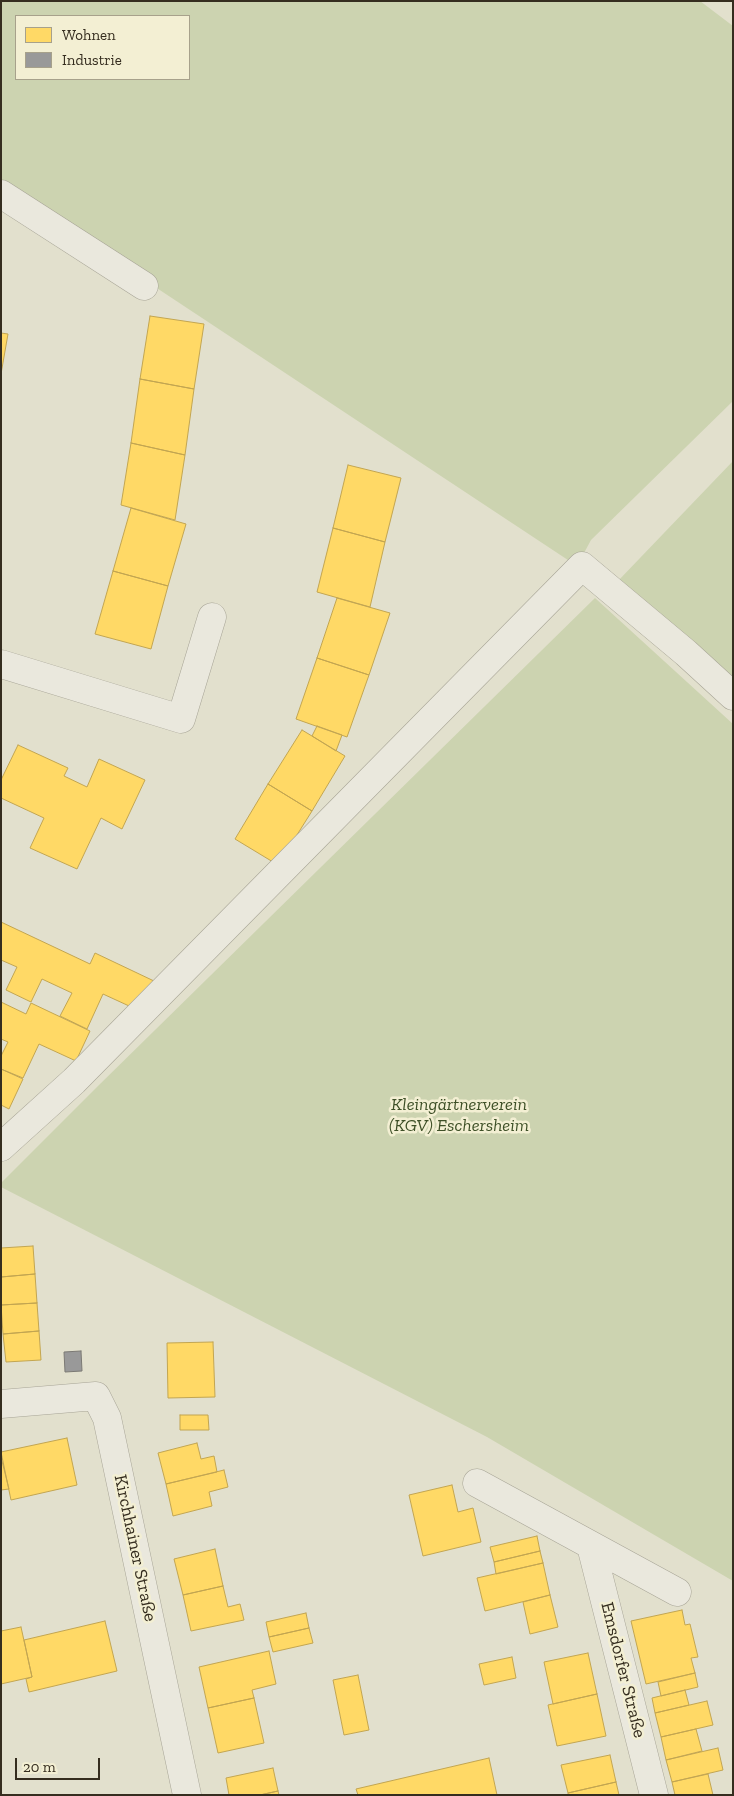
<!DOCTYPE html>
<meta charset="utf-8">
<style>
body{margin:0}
#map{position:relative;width:734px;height:1796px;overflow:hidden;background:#e2e0cd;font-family:"Zilla Slab",serif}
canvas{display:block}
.frame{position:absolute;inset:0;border:2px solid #352d1f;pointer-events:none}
.legend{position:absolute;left:15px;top:15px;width:175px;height:65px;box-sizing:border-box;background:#f3efd3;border:1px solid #a7a18b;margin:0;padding:6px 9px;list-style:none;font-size:15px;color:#352d1f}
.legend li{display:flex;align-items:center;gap:10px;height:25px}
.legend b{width:25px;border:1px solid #a7a18b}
.scale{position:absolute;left:15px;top:1758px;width:85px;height:22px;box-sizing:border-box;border:2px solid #352d1f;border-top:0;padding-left:6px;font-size:15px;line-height:18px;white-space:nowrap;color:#352d1f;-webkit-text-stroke:4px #f3efd3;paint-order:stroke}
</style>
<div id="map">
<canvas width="734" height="1796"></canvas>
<div class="frame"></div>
<ul class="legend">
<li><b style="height:14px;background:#ffd966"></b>Wohnen</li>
<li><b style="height:14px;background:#999"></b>Industrie</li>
</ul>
<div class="scale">20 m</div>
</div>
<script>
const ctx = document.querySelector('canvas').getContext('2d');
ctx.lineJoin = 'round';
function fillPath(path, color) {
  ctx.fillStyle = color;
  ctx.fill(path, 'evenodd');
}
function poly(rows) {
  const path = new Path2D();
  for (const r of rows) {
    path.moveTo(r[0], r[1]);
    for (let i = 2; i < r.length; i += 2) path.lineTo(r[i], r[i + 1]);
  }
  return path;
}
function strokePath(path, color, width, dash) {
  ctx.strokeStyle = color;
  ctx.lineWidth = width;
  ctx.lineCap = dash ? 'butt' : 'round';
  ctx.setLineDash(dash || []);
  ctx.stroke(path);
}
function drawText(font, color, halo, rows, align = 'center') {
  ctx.font = font + ' "Zilla Slab",serif';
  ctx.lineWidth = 5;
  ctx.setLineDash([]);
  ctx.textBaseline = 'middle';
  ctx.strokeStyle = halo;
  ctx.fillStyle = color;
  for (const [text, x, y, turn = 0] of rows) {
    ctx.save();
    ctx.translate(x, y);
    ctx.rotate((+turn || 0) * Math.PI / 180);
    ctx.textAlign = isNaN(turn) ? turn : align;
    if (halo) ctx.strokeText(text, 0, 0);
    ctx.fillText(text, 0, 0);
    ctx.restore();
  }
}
fillPath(poly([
 [1,1,700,1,733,26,733,401,591,540,577,566,1,185],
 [16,16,189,16,189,79,16,79],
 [733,461,733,688,617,582],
 [595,598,733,724,733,1581,487,1437,1,1187,1,1183,99,1085]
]), '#ccd3b0');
const homes = poly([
 [150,316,204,324,194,389,140,379,150,316],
 [1,333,8,334,1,374,1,333],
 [140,379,194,389,185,455,131,443,140,379],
 [131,443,185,455,175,520,121,505,131,443],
 [348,465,401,478,385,542,333,528,348,465],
 [131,508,186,524,168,586,113,571,131,508],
 [333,528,385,542,370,607,317,592,333,528],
 [113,571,168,586,151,649,95,634,113,571],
 [337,598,390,613,369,675,317,658,337,598],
 [317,658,369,675,347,737,296,719,317,658],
 [317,726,342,735,336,751,312,736,317,726],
 [302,730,345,756,312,811,268,784,302,730],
 [18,745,68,768,64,776,87,787,99,759,145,780,122,829,101,818,77,869,30,848,44,818,1,798,1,780,18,745],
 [268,784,312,811,278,865,235,839,268,784],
 [1,922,90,964,95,953,154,981,140,1011,103,994,87,1029,60,1016,72,993,42,979,31,1002,6,990,17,967,1,960,1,922],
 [1,1002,26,1014,31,1003,90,1031,76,1061,39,1044,23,1078,1,1069,1,1056,8,1042,1,1039,1,1002],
 [1,1069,23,1079,9,1109,1,1105,1,1069],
 [33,1246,35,1274,1,1277,1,1248,33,1246],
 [35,1274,37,1303,1,1305,1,1277,35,1274],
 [37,1303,39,1331,3,1334,1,1305,37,1303],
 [39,1331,41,1360,6,1362,3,1334,39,1331],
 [213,1342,215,1397,168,1398,167,1343,213,1342],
 [180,1415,208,1415,209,1430,180,1430,180,1415],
 [67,1438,77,1485,11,1500,1,1452,67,1438],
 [197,1443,201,1459,214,1456,217,1472,166,1484,158,1453,197,1443],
 [1,1457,9,1489,1,1490,1,1457],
 [224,1470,228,1487,209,1492,212,1506,173,1516,166,1484,224,1470],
 [452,1485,458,1512,473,1508,481,1542,423,1556,409,1495,452,1485],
 [537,1536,540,1551,494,1562,490,1547,537,1536],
 [215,1549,223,1586,183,1595,174,1559,215,1549],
 [540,1551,543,1563,496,1574,494,1562,540,1551],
 [543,1563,550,1595,485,1611,477,1578,543,1563],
 [223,1586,228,1607,240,1604,244,1620,191,1631,183,1595,223,1586],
 [550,1595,558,1627,530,1634,523,1602,550,1595],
 [682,1610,685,1625,690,1624,698,1657,691,1658,695,1673,646,1684,631,1621,682,1610],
 [306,1613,309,1628,269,1637,266,1622,306,1613],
 [105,1621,117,1671,29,1692,26,1679,32,1677,24,1640,105,1621],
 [21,1627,32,1677,1,1684,1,1631,21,1627],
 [309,1628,313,1643,273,1652,269,1637,309,1628],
 [269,1651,276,1684,252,1690,254,1698,208,1708,199,1667,269,1651],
 [588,1653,597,1694,553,1704,544,1662,588,1653],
 [512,1657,516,1678,484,1685,479,1664,512,1657],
 [695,1673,698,1687,661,1696,658,1682,695,1673],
 [358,1675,369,1730,344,1735,333,1680,358,1675],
 [685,1690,689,1705,655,1713,652,1698,685,1690],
 [597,1694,606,1736,557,1746,548,1705,597,1694],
 [254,1698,264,1743,218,1753,208,1708,254,1698],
 [707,1701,713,1725,661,1737,655,1713,707,1701],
 [696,1729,702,1751,666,1760,661,1737,696,1729],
 [718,1748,723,1770,672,1782,666,1760,718,1748],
 [610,1755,616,1782,568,1793,561,1765,610,1755],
 [489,1758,497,1795,358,1795,356,1789,489,1758],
 [273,1768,278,1791,260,1795,229,1795,226,1778,273,1768],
 [708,1774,713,1795,675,1795,672,1782,708,1774],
 [616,1782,619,1795,568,1795,568,1793,616,1782],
 [278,1791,279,1795,260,1795,278,1791]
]);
fillPath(homes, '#ffd966');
strokePath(homes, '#c2a551', 1);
const industry = poly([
 [81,1351,82,1371,65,1372,64,1352,81,1351]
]);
fillPath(industry, '#999');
strokePath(industry, '#7b7974', 1);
const minor = poly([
 [1,194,144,286],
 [1,664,181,719,212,617],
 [1,1147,74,1081,582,566,686,653,733,696],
 [1,1404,96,1396,107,1418,187,1795],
 [477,1483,677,1592],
 [591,1546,654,1795]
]);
strokePath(minor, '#a7a496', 29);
strokePath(minor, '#eae8dd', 28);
drawText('italic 18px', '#3e5027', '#f3efd3', [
 ["Kleingärtnerverein",459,1105],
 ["(KGV) Eschersheim",459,1126]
]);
drawText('18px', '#352d1f', '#f3efd3', [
 ["Kirchhainer Straße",135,1548,78],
 ["Emsdorfer Straße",623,1670,76]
]);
</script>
